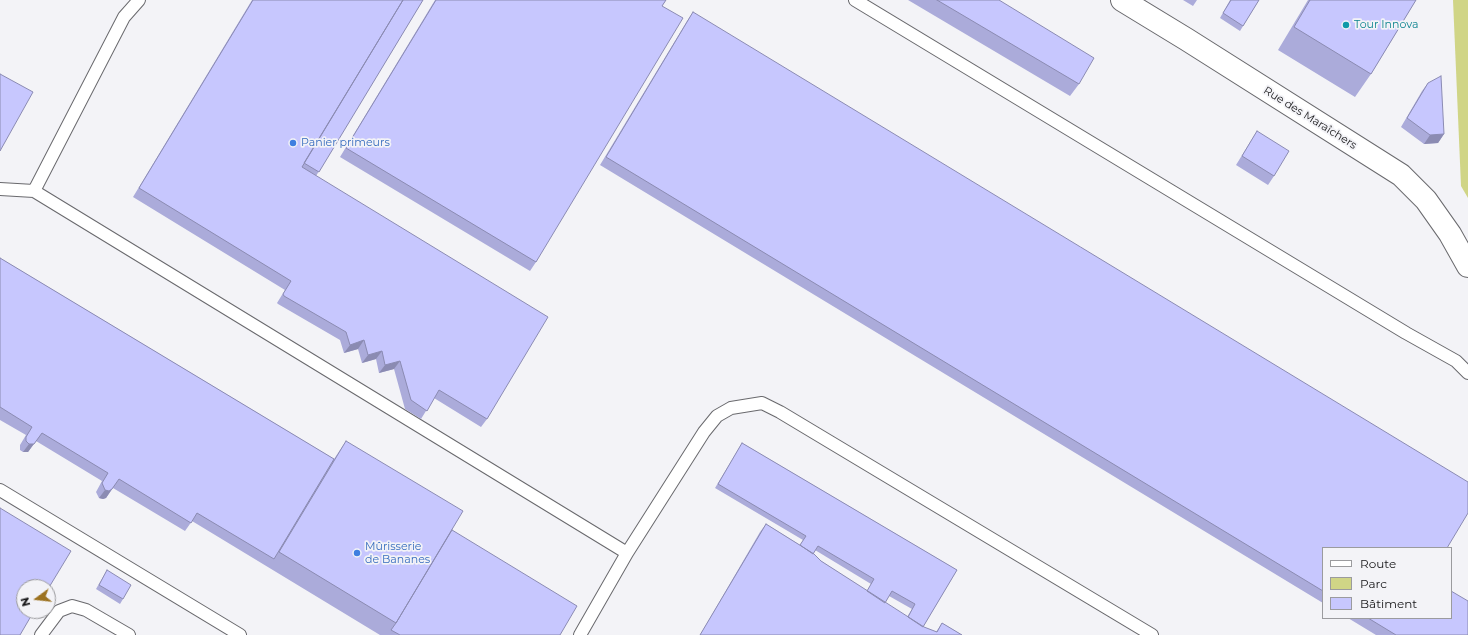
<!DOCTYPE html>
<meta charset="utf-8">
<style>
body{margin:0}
#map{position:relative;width:1468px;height:635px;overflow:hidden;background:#f3f3f7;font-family:Montserrat,sans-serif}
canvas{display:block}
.legend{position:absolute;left:1322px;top:547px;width:130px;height:72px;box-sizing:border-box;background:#f3f3f7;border:1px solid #9b9b9e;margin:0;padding:5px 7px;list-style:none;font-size:12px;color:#161618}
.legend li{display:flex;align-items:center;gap:8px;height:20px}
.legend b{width:20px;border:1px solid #9b9b9e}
.north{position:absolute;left:16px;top:579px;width:40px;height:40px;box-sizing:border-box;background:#f3f3f7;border:1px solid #9b9b9e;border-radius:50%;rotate:255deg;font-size:11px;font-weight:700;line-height:16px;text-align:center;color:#161618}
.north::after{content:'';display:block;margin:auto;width:14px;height:18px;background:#9c7220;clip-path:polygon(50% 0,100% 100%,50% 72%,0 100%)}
</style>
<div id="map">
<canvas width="1468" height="635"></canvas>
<ul class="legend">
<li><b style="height:5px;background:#fff"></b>Route</li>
<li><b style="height:11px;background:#d0d586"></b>Parc</li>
<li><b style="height:11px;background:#c7c7fe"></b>Bâtiment</li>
</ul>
<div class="north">N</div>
</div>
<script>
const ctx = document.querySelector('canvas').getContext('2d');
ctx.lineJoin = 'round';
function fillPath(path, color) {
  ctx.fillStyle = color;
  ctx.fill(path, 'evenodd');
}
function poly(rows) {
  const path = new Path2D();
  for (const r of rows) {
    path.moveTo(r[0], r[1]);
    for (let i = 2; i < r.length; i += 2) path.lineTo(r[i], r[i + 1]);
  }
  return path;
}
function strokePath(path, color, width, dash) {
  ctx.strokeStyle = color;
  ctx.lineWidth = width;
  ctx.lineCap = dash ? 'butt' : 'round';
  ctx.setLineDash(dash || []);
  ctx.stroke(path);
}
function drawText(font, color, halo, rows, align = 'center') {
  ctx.font = font + ' Montserrat,sans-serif';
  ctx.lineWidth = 3.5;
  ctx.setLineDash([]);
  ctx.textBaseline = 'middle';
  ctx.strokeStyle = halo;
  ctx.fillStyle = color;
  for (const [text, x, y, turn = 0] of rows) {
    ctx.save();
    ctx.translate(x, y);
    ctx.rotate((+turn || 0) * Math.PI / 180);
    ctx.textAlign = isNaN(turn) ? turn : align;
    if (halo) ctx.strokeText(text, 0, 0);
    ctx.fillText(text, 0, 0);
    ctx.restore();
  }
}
fillPath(poly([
 [1453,0,1468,0,1468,198,1461,186]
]), '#d0d586');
const service = poly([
 [139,0,124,17,34,191,627,553,704,432,717,416,731,408,762,403,780,412,1152,635],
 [855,0,1406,333,1456,361,1468,373],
 [0,189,34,191],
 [0,490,240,635],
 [41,635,59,611,72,606,86,610,129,635],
 [580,635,627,553]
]);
const secondary = poly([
 [1122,0,1186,39,1401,175,1426,200,1450,234,1468,266]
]);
strokePath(service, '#69696d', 14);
strokePath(secondary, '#69696d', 24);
strokePath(service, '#fff', 12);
strokePath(secondary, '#fff', 22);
fillPath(poly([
 [252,0,423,0,316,176,487,419,481,427,434,398,421,419,405,409,394,369,379,373,376,359,362,363,358,349,344,353,340,340,278,304,277,303,285,290,133,197],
 [435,0,666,0,662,6,536,262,530,271,340,157],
 [908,0,999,0,1079,84,1070,96],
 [1183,0,1197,0,1193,6],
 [1230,0,1259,0,1240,31,1220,18],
 [1308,0,1416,0,1371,74,1355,97,1278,50],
 [693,12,1323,548,1323,603,600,165,687,21],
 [1428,83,1444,134,1438,143,1424,144,1401,127,1422,91],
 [1257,131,1274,176,1268,185,1236,165],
 [0,258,334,459,346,441,452,530,560,635,380,635,192,521,185,531,113,488,106,498,103,499,99,498,96,492,102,481,36,441,28,452,23,452,20,450,20,445,26,435,0,420],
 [742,443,957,570,923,627,936,632,942,623,962,635,700,635,760,532,766,524,800,545,803,540,715,488],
 [815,550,871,584,867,591,821,561,813,554],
 [889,596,912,609,907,617,885,603],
 [107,570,123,599,120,604,96,589],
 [1348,618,1451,618,1468,635,1376,635]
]), '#ababda');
fillPath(poly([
 [1444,134,1438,143,1424,144,1430,135],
 [364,340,358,349,344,353,350,345],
 [382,351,376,359,362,363,368,355],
 [400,361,394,369,379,373,385,365],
 [42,433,28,452,23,452,29,444],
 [112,489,106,498,103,499,99,498,105,490]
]), '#8b8bb2');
const building = poly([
 [253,0,403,0,302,167,548,317,487,419,439,390,427,411,411,400,400,361,385,365,382,351,368,355,364,340,350,345,346,332,284,296,283,294,291,281,139,188,253,0],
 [403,0,423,0,319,172,304,163,403,0],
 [436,0,666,0,662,6,683,18,536,262,346,148,436,0],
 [937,0,999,0,1094,58,1079,84,937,0],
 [1231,0,1259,0,1243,26,1223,13,1231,0],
 [1310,0,1416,0,1371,74,1294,27,1310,0],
 [693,12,1468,482,1468,513,1447,548,1323,548,1323,591,606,157,693,12],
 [0,74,33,92,0,151,0,74],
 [1441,76,1444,134,1430,135,1407,118,1428,83,1441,76],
 [1257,131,1289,151,1274,176,1242,156,1257,131],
 [0,258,334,459,274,559,197,513,191,523,119,479,112,489,109,491,105,490,102,483,108,473,42,433,34,444,29,444,26,441,26,437,32,427,0,407,0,258],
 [346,441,463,511,396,623,279,552,346,441],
 [742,443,957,570,923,627,908,617,915,604,892,591,885,603,867,591,874,579,818,546,813,554,800,545,806,536,718,484,742,443],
 [0,508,71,551,48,589,48,587,24,587,24,611,34,611,20,635,0,635,0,508],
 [766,524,814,554,821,561,924,627,937,632,942,623,962,635,700,635,766,524],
 [452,530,577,606,560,635,400,635,391,630,396,623,452,530],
 [107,570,131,585,123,599,99,585,107,570],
 [1451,591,1468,601,1468,635,1396,635,1368,618,1451,618,1451,591]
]);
fillPath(building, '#c7c7fe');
strokePath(building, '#8b8bb2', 1);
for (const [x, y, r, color] of [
 [1346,25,4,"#0f9aa8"],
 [293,143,4,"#3f7fe0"],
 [357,553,4,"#3f7fe0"]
]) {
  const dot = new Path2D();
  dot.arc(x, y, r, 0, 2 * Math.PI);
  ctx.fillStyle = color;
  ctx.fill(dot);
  strokePath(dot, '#f3f3f7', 1.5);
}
drawText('11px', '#0d838f', '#f3f3f7', [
 ["Tour Innova",1354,25]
], 'left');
drawText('11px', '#161618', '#f3f3f7', [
 ["Rue des Maraîchers",1310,118,32]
]);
drawText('11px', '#366cbe', '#f3f3f7', [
 ["Panier primeurs",301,143],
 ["Mûrisserie",365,547],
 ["de Bananes",365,560]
], 'left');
</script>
